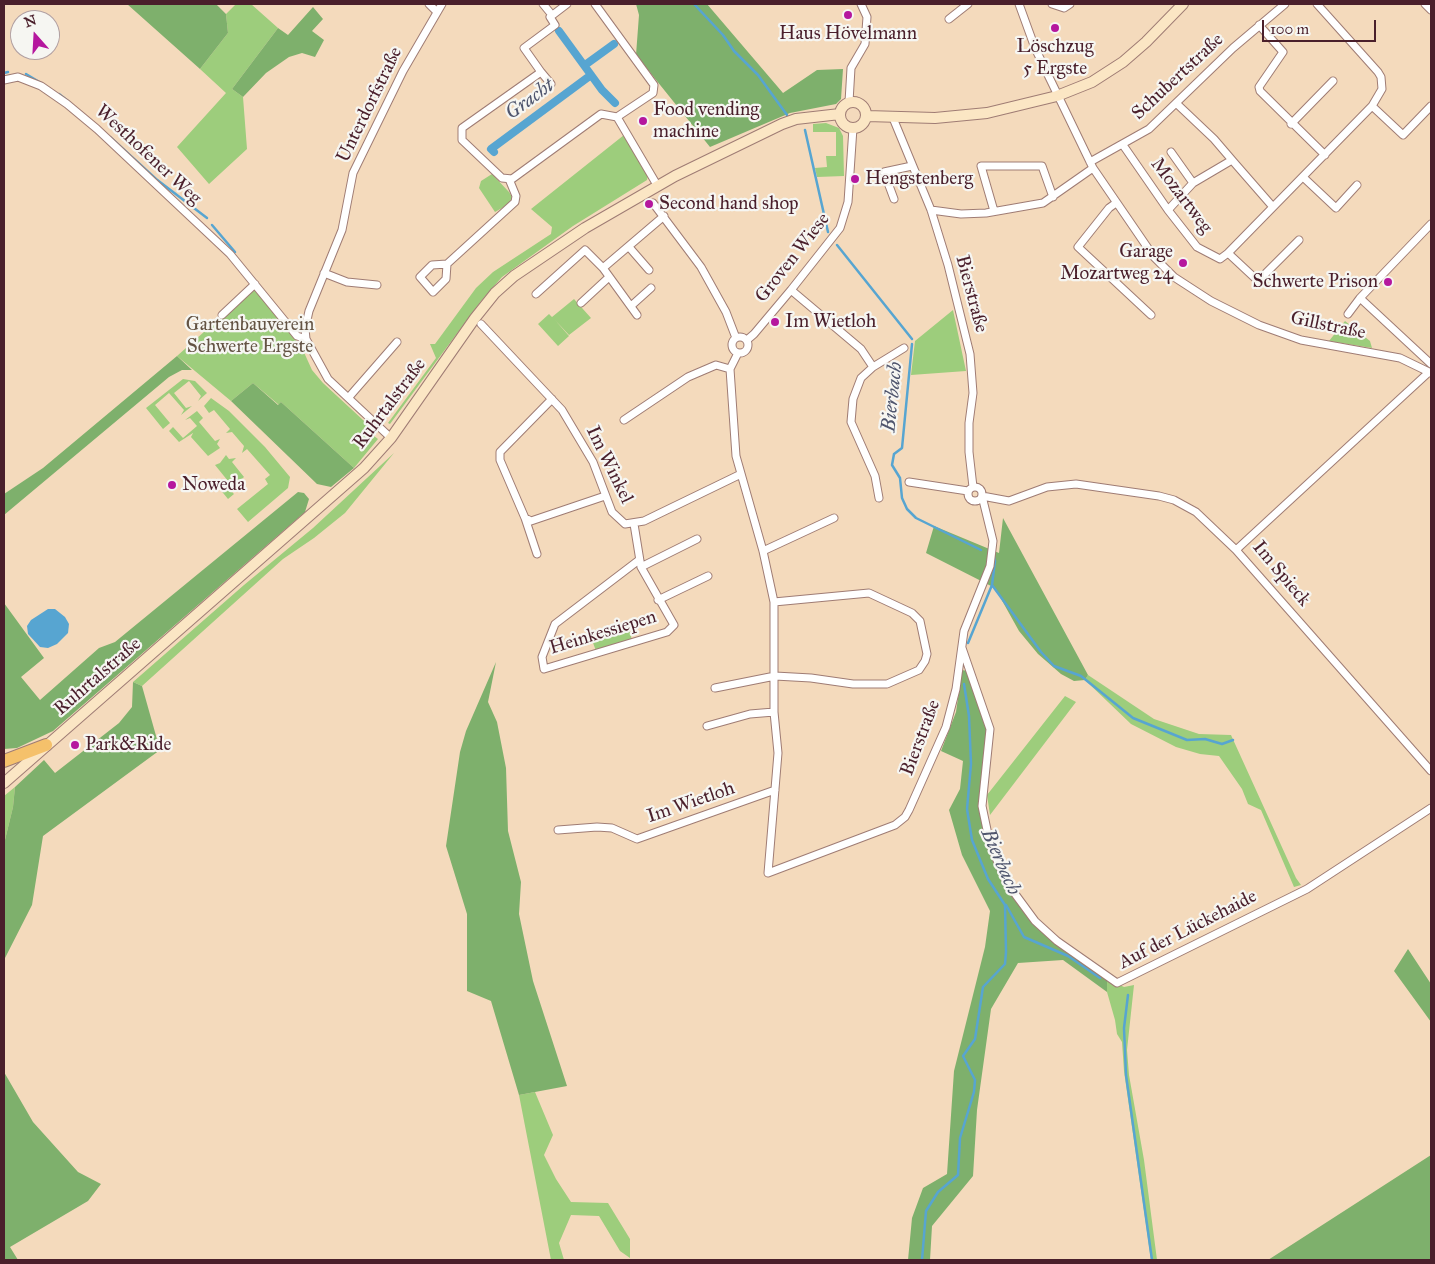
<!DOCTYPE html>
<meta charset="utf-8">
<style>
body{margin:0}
#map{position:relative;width:1435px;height:1264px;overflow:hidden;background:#f4dabc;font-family:"IM FELL Great Primer",serif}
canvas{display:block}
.frame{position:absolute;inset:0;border:5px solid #4a1f2b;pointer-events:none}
.north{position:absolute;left:10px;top:10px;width:50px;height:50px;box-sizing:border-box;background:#f6f6f2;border:1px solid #b1a0a2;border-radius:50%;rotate:341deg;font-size:14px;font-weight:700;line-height:20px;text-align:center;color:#4a1f2b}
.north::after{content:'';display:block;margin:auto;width:18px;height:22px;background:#b5179e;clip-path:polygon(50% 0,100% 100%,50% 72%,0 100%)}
.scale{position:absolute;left:1262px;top:20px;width:114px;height:22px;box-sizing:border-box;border:2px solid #4a1f2b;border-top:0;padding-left:6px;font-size:15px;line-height:18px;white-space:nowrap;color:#4a1f2b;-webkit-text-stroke:4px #f6f6f2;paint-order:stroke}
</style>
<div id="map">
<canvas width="1435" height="1264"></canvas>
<div class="frame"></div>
<div class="north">N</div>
<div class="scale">100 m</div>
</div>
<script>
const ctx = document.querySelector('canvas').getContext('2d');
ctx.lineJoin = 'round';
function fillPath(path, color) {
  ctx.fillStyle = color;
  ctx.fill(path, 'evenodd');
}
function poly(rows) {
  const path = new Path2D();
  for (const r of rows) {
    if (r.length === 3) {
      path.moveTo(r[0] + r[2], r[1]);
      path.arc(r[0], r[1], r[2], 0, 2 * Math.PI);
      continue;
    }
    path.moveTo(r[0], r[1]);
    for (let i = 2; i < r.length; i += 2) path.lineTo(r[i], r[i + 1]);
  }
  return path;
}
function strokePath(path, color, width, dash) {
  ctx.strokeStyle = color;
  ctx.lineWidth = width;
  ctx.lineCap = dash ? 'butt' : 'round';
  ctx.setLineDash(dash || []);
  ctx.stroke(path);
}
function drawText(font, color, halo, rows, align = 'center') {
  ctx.font = font + ' "IM FELL Great Primer",serif';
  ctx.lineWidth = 4.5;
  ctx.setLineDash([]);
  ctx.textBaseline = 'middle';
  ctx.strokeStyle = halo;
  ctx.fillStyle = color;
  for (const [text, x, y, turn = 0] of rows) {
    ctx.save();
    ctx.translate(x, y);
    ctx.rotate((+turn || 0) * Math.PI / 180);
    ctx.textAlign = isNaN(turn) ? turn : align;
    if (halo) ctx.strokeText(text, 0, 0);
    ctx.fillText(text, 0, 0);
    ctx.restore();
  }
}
fillPath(poly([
 [236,4,251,4,278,28,232,89,243,97,247,149,209,184,177,147,226,93,200,69,228,33,226,14],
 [826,123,839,128,843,136,844,176,817,177,815,168,827,167,826,156,836,156,836,132,813,132,813,124],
 [624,135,648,175,647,180,573,226,502,277,481,301,390,424,388,423,436,358,430,344,435,344,476,288,493,272,551,234,552,227,531,209],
 [492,174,509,192,512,197,509,204,495,212,479,188,481,181],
 [255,289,302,348,312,370,323,383,376,432,374,436,378,439,354,468,281,402,279,405,253,383,231,401,177,356,251,290],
 [574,299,591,318,569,335,555,320,569,336,558,346,538,324,549,314,552,317],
 [953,310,966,371,911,375,915,341],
 [1345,321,1370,341,1372,348,1329,341],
 [183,379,195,381,207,393,198,401,201,396,189,381,174,393,186,408,192,406,181,415,184,410,169,393,155,405,170,423,163,429,146,408],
 [211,398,229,411,265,447,290,477,288,488,248,522,237,509,268,484,265,479,270,475,247,449,242,453,244,446,232,432,226,433,230,429,214,410,209,413,204,406],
 [197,411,203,418,199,422,215,441,220,439,217,444,220,448,208,456,191,437,193,433,179,442,169,431,173,427,183,438,197,426,190,418,185,420],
 [394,453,345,513,314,538,283,559,142,686,133,682,244,585,313,528],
 [226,455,229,459,236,458,232,462,244,477,230,490,234,494,228,499,219,488,228,481,215,465,220,463],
 [629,629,632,640,596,651,592,640],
 [1088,675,1154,719,1199,734,1231,735,1296,878,1301,885,1294,887,1261,810,1248,804,1242,789,1219,756,1200,754,1176,747,1131,724,1085,680],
 [1065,696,1076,702,990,815,987,795],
 [15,787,13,807,4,844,4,796],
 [1107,979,1124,987,1134,985,1127,1050,1129,1075,1144,1160,1157,1260,1151,1260,1124,1071,1122,1042,1117,1034,1115,1020,1107,992],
 [535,1092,553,1135,544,1155,556,1179,571,1202,608,1203,630,1239,630,1258,620,1251,599,1216,571,1215,559,1243,564,1260,551,1260,519,1095]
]), '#9dcd7c');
fillPath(poly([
 [127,4,216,4,226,14,228,33,200,69],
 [636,4,707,4,783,93,817,70,843,69,841,99,836,104,790,113,710,147,636,55,639,15],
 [313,7,323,19,312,31,324,40,315,57,302,53,289,57,266,73,243,97,232,89,278,28,288,35],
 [177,356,192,370,182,370,169,377,4,515,4,494,43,468],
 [253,383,278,405,281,402,354,468,331,487,317,484,231,401],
 [298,492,304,493,309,499,305,512,53,731,17,748,4,749,4,603,44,658,21,677,40,700,99,648,115,642],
 [1003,518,1088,675,1085,680,1074,681,1061,674,1038,654,1019,631,995,588,926,553,934,526,999,553],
 [496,662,488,702,497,722,506,768,508,831,521,882,519,914,533,981,567,1086,519,1095,491,1001,467,991,467,914,446,846,460,752,466,731],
 [962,670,968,671,987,729,979,807,989,844,1032,922,1107,979,1107,992,1063,960,1018,963,991,1009,977,1110,973,1176,932,1226,930,1260,908,1260,912,1218,923,1188,947,1174,954,1071,985,947,990,911,962,855,949,810,960,789,963,761,941,751,956,712],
 [133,682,142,686,160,750,43,836,32,905,4,960,4,844,13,807,15,787,44,760,55,773,119,723,132,707],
 [1408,949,1431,984,1431,1022,1394,971],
 [4,1072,33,1122,78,1172,101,1184,88,1201,10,1247,18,1260,4,1260],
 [1431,1155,1431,1260,1268,1260]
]), '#7eb06c');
fillPath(poly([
 [48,609,55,609,65,617,69,624,68,633,57,644,48,648,40,647,28,634,27,626,31,620]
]), '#57a5d1');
strokePath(poly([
 [694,4,723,35,734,51,758,75,787,115],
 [4,73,8,72],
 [26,74,41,83],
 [59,94,68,101],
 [805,130,828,232],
 [110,137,156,179,207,218],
 [212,225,235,252],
 [837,245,912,339],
 [912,344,902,448,894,454,892,465,900,478,902,498,907,509,916,518,981,550],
 [992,585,1041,652,1054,666,1081,676,1133,718,1187,740,1205,739,1222,744,1233,740],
 [968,643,992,585,995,561,994,557],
 [1006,905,1024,937,1068,956,1100,978],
 [1128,995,1124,1028,1126,1075,1152,1260],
 [922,1260,926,1211,938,1192,958,1175,960,1138,974,1092,975,1080,963,1056,975,1039,983,987,1005,964,1006,952,1005,905,988,879,972,840,967,809,971,764,969,716,964,684]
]), '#57a5d1', 2.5);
strokePath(poly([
 [559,31,602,90,615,103],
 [585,65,614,44],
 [494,152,491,149,591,75]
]), '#57a5d1', 8);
const street = poly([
 [429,4,437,12],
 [543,4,552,15],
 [567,4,550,17,555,25,524,48,541,72,462,128,462,140,502,178,512,179,601,114,617,117,657,185],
 [595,4,654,85,653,93,617,117],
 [1019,4,1035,48,1093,168,1154,257,1174,277,1211,301,1259,325,1301,340,1400,358,1431,373],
 [1052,4,1064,8,1070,4],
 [1425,4,1431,10],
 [949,19,968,4],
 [1259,25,1283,52,1259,87,1260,91,1325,155],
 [541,72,551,84],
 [4,80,18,77,41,86,67,104,97,129,230,254,297,336,306,339],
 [849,102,851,68,865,44,867,17,861,4],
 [1372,106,1403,135,1431,106],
 [893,118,931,210,948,265,970,354,973,393,969,423,969,452,973,487],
 [1291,124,1333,81],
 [1123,145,1168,210,1197,247,1220,259,1228,253,1372,106,1382,89,1381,77,1378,72,1317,4],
 [1171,152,1193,183,1232,160,1214,139,1176,103],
 [1232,160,1273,207],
 [1090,162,1149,129,1233,48,1285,4],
 [1303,177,1336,208,1357,185],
 [894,199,884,172,912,166],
 [653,203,701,267,726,312,736,338],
 [1116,203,1109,208,1078,247,1151,315],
 [931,210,961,214,986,213,1043,203,1093,168],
 [1168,210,1193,183],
 [994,211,981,166,1042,166,1053,197],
 [629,247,649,270],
 [1228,253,1258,281,1299,240],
 [447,264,446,279,433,292,420,277,432,265,447,264,515,202,516,196,509,179],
 [603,268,637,315],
 [324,273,347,282,377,285],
 [791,290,861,349,873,367],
 [536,294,585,250,603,268,664,216],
 [1360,298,1431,364],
 [581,303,608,278],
 [631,306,651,288],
 [1348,314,1360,298,1431,224],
 [222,315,255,284],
 [481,324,562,410,593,462,612,512,625,524,644,521,741,474],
 [740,345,8],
 [747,340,754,334,791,290,840,228,848,202,853,128],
 [738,353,730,369,736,456,763,551,774,602,774,712,778,753,768,873,895,825,905,817,909,810,946,727,956,689,964,631,990,566,993,541,982,496,1009,501,1047,487,1076,484,1159,496,1174,500,1196,512,1236,550,1431,771],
 [349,397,397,342],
 [552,399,500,452,500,460,525,518,531,521,605,496],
 [624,420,688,377,716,365,730,369],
 [391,438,328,379,306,339,305,329,309,311,342,230,353,173,403,71,442,4],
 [909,482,968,491],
 [975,494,7],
 [879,498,875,476,851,422,853,399,861,378,873,367,904,348],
 [525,518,537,554],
 [634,524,641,567,674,625,667,632,544,669,542,657,555,624,639,560],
 [1236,550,1429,372],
 [763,551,834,518],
 [641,567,697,539],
 [658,600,708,576],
 [962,648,990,729,982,806,990,844,1007,883,1035,921,1057,941,1117,983,1307,889,1431,808],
 [715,688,775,676,811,678,853,684,887,684,919,670,925,661,927,654,920,621,912,613,869,593,774,602],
 [707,726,750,714,774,712],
 [558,830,597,827,612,828,637,839,775,790]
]);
const secondary = poly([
 [853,115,13],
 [867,116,935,118,987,113,1057,96,1092,82,1123,62,1146,42,1183,4],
 [4,783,364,468,391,438,475,318,495,293,514,276,585,228,675,176,782,124,796,119,840,114]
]);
const highway = poly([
 [4,761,46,745]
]);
strokePath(street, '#9f7c74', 9);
strokePath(secondary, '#9f7c74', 12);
strokePath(highway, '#9f7c74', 14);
strokePath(street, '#fff', 7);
strokePath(secondary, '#fbe6c4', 10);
strokePath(highway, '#f5c16b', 12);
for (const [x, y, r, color] of [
 [848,15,5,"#b5179e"],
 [1055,28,5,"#b5179e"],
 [643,121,5,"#b5179e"],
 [855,179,5,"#b5179e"],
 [649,204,5,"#b5179e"],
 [1183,263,5,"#b5179e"],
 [1388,282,5,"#b5179e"],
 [775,322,5,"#b5179e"],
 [172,485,5,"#b5179e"],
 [75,745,5,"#b5179e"]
]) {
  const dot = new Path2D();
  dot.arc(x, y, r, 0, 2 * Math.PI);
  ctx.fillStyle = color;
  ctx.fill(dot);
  strokePath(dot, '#f6f6f2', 2);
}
drawText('19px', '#4a1f2b', '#f6f6f2', [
 ["Haus Hövelmann",848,34,"center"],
 ["Löschzug",1055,47,"center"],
 ["5 Ergste",1055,69,"center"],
 ["Food vending",653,110],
 ["machine",653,132],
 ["Hengstenberg",865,179],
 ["Second hand shop",659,204],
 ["Garage",1173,252,"right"],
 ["Mozartweg 24",1173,274,"right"],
 ["Schwerte Prison",1378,282,"right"],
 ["Im Wietloh",785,322],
 ["Noweda",182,485],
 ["Park&Ride",85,745]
], 'left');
drawText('19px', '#4a1f2b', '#f6f6f2', [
 ["Schubertstraße",1178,77,-43],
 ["Unterdorfstraße",370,105,-64],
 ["Westhofener Weg",148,155,43],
 ["Mozartweg",1181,196,53],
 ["Groven Wiese",793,258,-52],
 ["Bierstraße",971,294,75],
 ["Gillstraße",1328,326,12],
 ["Ruhrtalstraße",390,404,-53],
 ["Im Winkel",609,465,64],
 ["Im Spieck",1281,574,50],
 ["Heinkessiepen",603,633,-17],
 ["Ruhrtalstraße",98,677,-41],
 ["Bierstraße",921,738,-69],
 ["Im Wietloh",691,803,-19],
 ["Auf der Lückehaide",1188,930,-27]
]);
drawText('19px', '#635343', '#f6f6f2', [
 ["Gartenbauverein",250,325],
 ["Schwerte Ergste",250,347]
]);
drawText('italic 20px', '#4f556d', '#f6f6f2', [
 ["Gracht",530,100,-36],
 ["Bierbach",893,397,-84],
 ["Bierbach",1000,862,66]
]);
</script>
